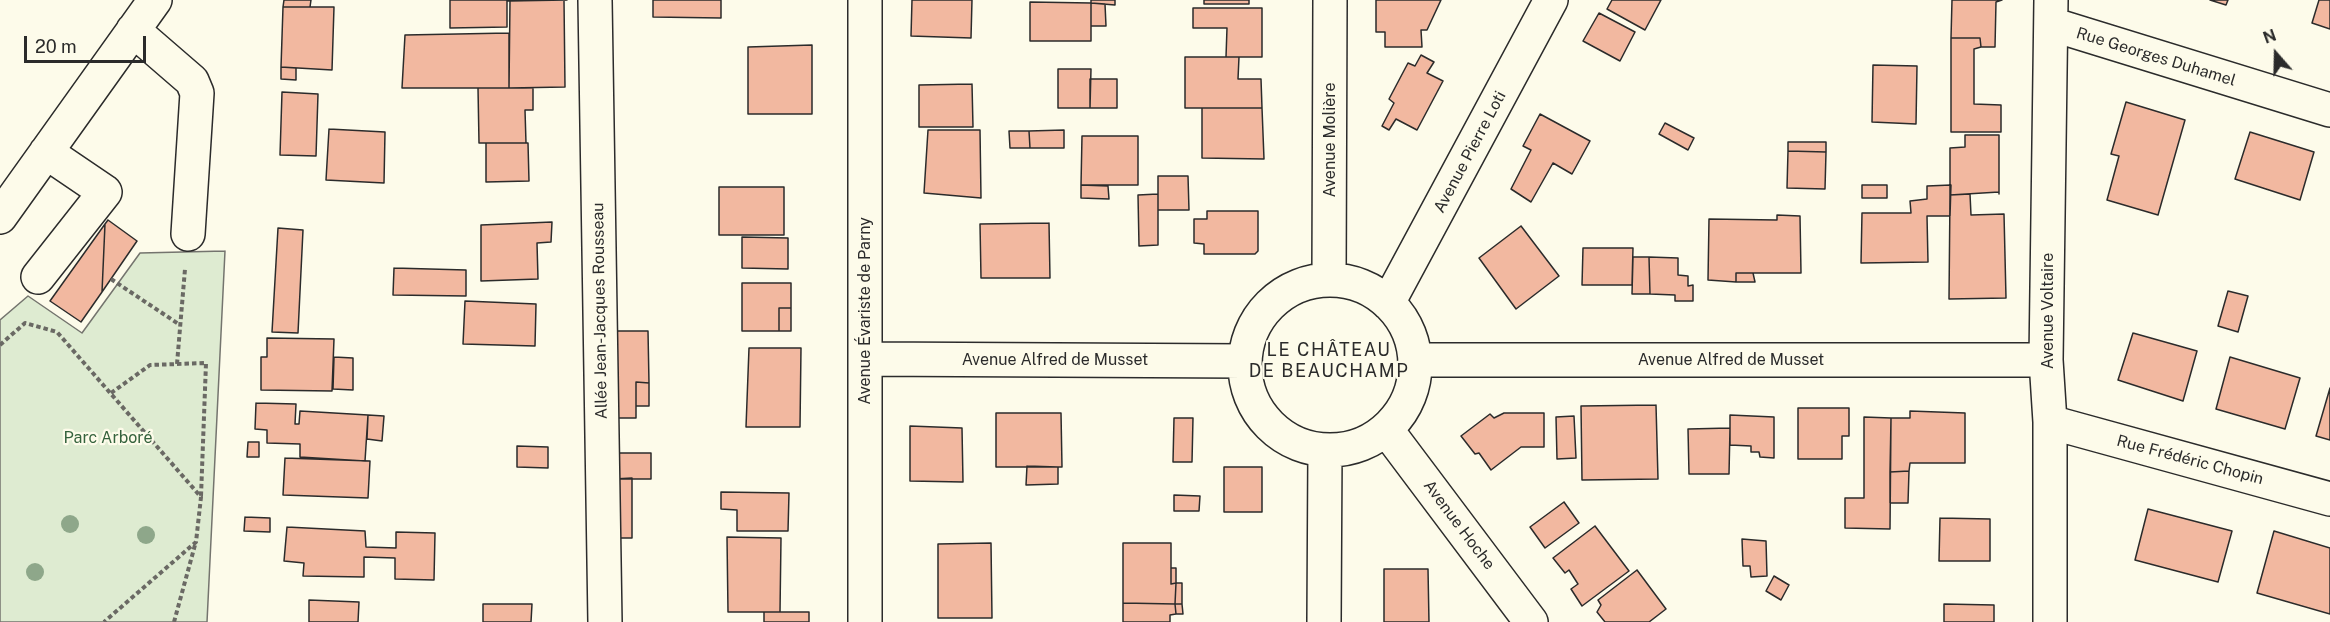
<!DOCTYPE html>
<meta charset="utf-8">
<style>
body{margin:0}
#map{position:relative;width:2330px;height:622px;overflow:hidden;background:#fdfbea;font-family:"Public Sans",sans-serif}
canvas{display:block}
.north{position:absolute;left:2246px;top:24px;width:60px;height:60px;-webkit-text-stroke:4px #fdfbea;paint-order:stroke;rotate:340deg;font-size:16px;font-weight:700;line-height:24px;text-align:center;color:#2b2b2b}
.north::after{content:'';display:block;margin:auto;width:21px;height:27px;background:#2b2b2b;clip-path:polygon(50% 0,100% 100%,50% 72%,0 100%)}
.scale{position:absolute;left:24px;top:36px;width:122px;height:27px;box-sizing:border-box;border:3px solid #2b2b2b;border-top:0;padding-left:8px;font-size:18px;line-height:21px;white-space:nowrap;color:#2b2b2b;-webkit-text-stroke:4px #fdfbea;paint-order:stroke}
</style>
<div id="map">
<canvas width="2330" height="622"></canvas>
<div class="north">N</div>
<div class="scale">20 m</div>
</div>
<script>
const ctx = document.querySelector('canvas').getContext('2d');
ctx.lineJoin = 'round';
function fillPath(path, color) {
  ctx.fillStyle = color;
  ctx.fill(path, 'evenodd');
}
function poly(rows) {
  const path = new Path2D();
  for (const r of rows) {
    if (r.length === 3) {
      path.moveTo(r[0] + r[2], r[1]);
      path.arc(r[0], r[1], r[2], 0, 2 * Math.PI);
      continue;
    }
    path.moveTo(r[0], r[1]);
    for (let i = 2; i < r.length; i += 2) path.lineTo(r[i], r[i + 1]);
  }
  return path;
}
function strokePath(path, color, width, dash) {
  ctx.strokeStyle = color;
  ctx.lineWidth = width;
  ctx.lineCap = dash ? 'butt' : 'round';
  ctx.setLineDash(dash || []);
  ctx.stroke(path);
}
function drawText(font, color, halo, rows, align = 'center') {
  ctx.font = font + ' "Public Sans",sans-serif';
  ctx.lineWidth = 4.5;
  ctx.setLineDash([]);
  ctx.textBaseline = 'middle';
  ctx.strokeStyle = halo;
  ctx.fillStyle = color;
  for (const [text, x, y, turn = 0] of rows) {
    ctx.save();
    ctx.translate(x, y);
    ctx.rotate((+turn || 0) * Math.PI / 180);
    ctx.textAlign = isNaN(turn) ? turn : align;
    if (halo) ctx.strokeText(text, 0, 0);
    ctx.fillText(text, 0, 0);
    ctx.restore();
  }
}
const green = poly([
 [225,251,207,622,0,622,0,320,28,296,82,333,140,253,225,251]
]);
fillPath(green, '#deebd1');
strokePath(green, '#74746e', 1.5);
const building = poly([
 [284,0,311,0,310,7,283,7,284,0],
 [450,0,507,0,507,27,450,28,450,0],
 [507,0,567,0,508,1,507,0],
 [564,0,565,87,509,88,510,1,564,0],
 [653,0,721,0,721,18,653,17,653,0],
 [912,0,972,0,971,38,911,36,912,0],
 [1091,0,1115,0,1115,5,1091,3,1091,0],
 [1204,0,1249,0,1249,4,1204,4,1204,0],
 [1376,0,1441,0,1427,30,1421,30,1422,47,1385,47,1385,32,1376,32,1376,0],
 [1612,0,1661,0,1645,30,1607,9,1612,0],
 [1952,0,2002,0,1996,2,1995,47,1981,47,1980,38,1951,38,1952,0],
 [2210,0,2228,0,2226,5,2210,0],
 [2319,0,2330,0,2330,29,2312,23,2319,0],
 [1030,2,1091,3,1091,41,1030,41,1030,2],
 [1091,3,1105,4,1106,26,1091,26,1091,3],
 [283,7,334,7,332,70,281,67,283,7],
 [1193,8,1262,8,1262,57,1226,57,1227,28,1193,28,1193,8],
 [1599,13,1635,32,1620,61,1583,41,1599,13],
 [509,33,509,88,402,88,405,35,509,33],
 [1951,38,1980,38,1981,47,1974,49,1974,104,2001,105,2001,132,1951,132,1951,38],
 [812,45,812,114,748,114,748,47,812,45],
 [1421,55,1434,62,1427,73,1443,81,1417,130,1396,119,1389,130,1382,126,1394,103,1389,99,1408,63,1415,66,1421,55],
 [1185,57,1239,57,1238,79,1261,79,1262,108,1185,108,1185,57],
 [1873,65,1917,66,1916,124,1872,122,1873,65],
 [281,67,296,68,296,80,281,79,281,67],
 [1058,69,1091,69,1090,108,1058,108,1058,69],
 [1090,79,1117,79,1117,108,1090,108,1090,79],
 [972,84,973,127,919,127,919,85,972,84],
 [478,88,533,88,533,110,525,110,526,143,479,143,478,88],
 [282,92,318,94,316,156,280,155,282,92],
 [2126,102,2185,120,2158,215,2107,200,2119,156,2111,154,2126,102],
 [1202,108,1262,108,1264,159,1202,158,1202,108],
 [1540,114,1590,141,1572,174,1553,163,1531,202,1511,189,1531,150,1523,146,1540,114],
 [1665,123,1694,138,1688,150,1659,134,1665,123],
 [329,129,385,132,384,183,326,180,329,129],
 [928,130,980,130,981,198,924,193,928,130],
 [1064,130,1064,148,1030,148,1029,131,1064,130],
 [1009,131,1029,131,1030,148,1010,148,1009,131],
 [2250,132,2314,152,2300,200,2235,179,2250,132],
 [1965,135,1999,135,1999,194,1999,192,1950,195,1950,148,1965,147,1965,135],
 [1082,136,1138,136,1138,185,1081,185,1082,136],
 [1788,142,1826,142,1826,152,1788,151,1788,142],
 [486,143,528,143,529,181,486,182,486,143],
 [1788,151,1826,152,1825,189,1787,188,1788,151],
 [1158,176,1188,176,1189,210,1158,210,1158,176],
 [1081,185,1108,186,1109,199,1081,198,1081,185],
 [1862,185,1887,185,1887,198,1862,198,1862,185],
 [1951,185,1950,216,1927,216,1928,262,1861,263,1862,213,1911,213,1910,201,1927,199,1927,186,1951,185],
 [719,187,784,187,784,235,719,235,719,187],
 [1158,194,1158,245,1139,246,1138,195,1158,194],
 [1970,194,1971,215,2004,214,2006,298,1949,299,1950,195,1970,194],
 [1207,211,1258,211,1258,251,1255,254,1204,254,1204,244,1194,243,1194,219,1207,219,1207,211],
 [1777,215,1800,216,1801,273,1736,273,1736,282,1708,280,1709,219,1777,220,1777,215],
 [108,220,137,241,102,292,105,224,108,220],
 [552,222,551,242,537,243,538,279,481,281,481,225,552,222],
 [1049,223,1050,278,981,278,980,224,1049,223],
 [105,224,102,292,81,322,50,301,105,224],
 [1521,226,1559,276,1516,309,1479,258,1521,226],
 [278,228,303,230,298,333,272,332,278,228],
 [742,237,788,238,788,269,742,268,742,237],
 [1583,248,1633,248,1632,285,1582,285,1583,248],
 [1633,257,1649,257,1650,294,1632,294,1633,257],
 [1649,257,1678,258,1678,275,1688,276,1688,286,1693,285,1693,301,1675,301,1675,295,1650,294,1649,257],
 [394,268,466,270,466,296,393,295,394,268],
 [1736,273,1753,273,1755,282,1736,282,1736,273],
 [742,283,791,283,791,308,779,308,779,331,742,331,742,283],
 [2228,291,2248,296,2238,332,2218,326,2228,291],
 [465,301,536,304,535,346,463,344,465,301],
 [779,308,791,308,791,331,779,331,779,308],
 [613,331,648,331,649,383,636,382,636,418,613,418,613,331],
 [2133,333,2197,351,2183,401,2118,380,2133,333],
 [267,338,334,339,332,391,261,390,261,357,267,357,267,338],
 [749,348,801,348,800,427,746,427,749,348],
 [334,357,353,358,353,390,333,389,334,357],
 [2230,357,2300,378,2285,429,2216,409,2230,357],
 [636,382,649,383,649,406,636,406,636,382],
 [2330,388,2330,440,2316,436,2330,388],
 [256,403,296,404,295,424,299,424,300,411,368,415,365,461,300,457,300,444,267,443,267,430,255,429,256,403],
 [1656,405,1658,479,1582,480,1581,406,1656,405],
 [1798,408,1849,408,1849,436,1842,436,1842,459,1798,459,1798,408],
 [1910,411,1965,413,1965,463,1910,463,1909,471,1890,472,1891,418,1910,418,1910,411],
 [996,413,1061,413,1062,467,996,467,996,413],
 [1504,413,1544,413,1544,447,1521,447,1491,470,1479,453,1475,454,1461,436,1490,414,1494,418,1504,413],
 [368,415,384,416,382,441,367,439,368,415],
 [1730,415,1774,417,1774,458,1760,457,1759,452,1751,452,1751,446,1730,445,1730,415],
 [1574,416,1576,458,1557,459,1556,417,1574,416],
 [1864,417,1891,418,1890,529,1845,528,1845,498,1864,498,1864,417],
 [1174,418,1193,418,1192,462,1173,462,1174,418],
 [910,426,962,428,963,482,910,481,910,426],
 [1730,428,1729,474,1689,474,1688,429,1730,428],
 [248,442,259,442,259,457,247,457,248,442],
 [517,446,548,447,548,468,517,467,517,446],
 [614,453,651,453,651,479,614,479,614,453],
 [285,458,370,461,368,498,283,495,285,458],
 [1027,466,1058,467,1058,484,1026,485,1027,466],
 [1224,467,1262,467,1262,512,1224,512,1224,467],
 [1909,471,1908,503,1890,503,1890,472,1909,471],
 [632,478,632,538,614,538,614,479,632,478],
 [721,492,789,493,788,531,737,531,737,510,721,509,721,492],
 [1174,495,1200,496,1199,511,1174,511,1174,495],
 [1564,502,1579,523,1545,548,1530,527,1564,502],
 [2148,509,2232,531,2218,582,2135,560,2148,509],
 [245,517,270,518,270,532,244,531,245,517],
 [1940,518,1990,519,1990,561,1939,561,1940,518],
 [1595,526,1629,571,1582,606,1571,589,1578,584,1569,570,1565,573,1553,558,1595,526],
 [287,527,365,531,366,547,396,548,396,532,435,533,434,580,395,579,395,558,364,557,364,577,303,576,304,563,284,561,287,527],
 [2274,531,2330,548,2330,614,2257,593,2274,531],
 [727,537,781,538,780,612,728,612,727,537],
 [1742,539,1766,541,1767,576,1751,577,1750,566,1743,566,1742,539],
 [991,543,992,618,938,618,938,544,991,543],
 [1123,543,1171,543,1171,584,1176,583,1175,604,1123,603,1123,543],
 [1171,568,1176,568,1176,583,1171,584,1171,568],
 [1384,569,1428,569,1429,622,1384,622,1384,569],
 [1637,570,1666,609,1649,622,1605,622,1597,612,1601,605,1598,600,1637,570],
 [1774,576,1789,585,1781,600,1766,591,1774,576],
 [1176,583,1182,583,1182,604,1175,604,1176,583],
 [309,600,359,602,358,622,309,622,309,600],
 [1123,603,1175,604,1176,614,1170,615,1170,622,1123,622,1123,603],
 [483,604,532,604,531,622,483,622,483,604],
 [1175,604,1182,604,1183,614,1176,614,1175,604],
 [1944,604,1994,605,1994,622,1944,622,1944,604],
 [764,612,809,612,809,622,764,622,764,612]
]);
fillPath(building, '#f2b8a0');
strokePath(building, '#2b2b2b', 1.5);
const minor = poly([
 [595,0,605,622],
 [865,0,865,622],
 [2051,24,2330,110],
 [133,30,192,81,197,93,188,234],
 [0,217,155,0],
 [38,277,105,192,46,152],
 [1329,280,1330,0],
 [1330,365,85],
 [1388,303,1551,0],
 [866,359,1244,361],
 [1415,360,2046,360],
 [2050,422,2330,499],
 [1386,429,1531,622],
 [1324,622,1325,450],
 [2050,622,2050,422,2046,360,2051,0]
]);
strokePath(minor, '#2b2b2b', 36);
strokePath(poly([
 [111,279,180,325],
 [0,345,25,323,57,332,201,497,196,542,104,622],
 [177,364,185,269],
 [111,393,150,365,206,363,201,496],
 [174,622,195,545]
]), '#6a6964', 4, [4.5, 3]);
strokePath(minor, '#fdfbea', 33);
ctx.fillStyle = '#8ea78a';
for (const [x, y] of [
 [70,524],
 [146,535],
 [35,572]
]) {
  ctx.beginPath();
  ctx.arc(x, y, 9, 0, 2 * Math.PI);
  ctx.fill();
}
drawText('16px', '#2b2b2b', '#fdfbea', [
 ["Rue Georges Duhamel",2156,57,17],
 ["Avenue Molière",1330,140,-90],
 ["Avenue Pierre Loti",1470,152,-62],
 ["Allée Jean-Jacques Rousseau",600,311,-91],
 ["Avenue Évariste de Parny",865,311,-90],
 ["Avenue Voltaire",2048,311,-90],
 ["Avenue Alfred de Musset",1055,360],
 ["Avenue Alfred de Musset",1731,360],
 ["Rue Frédéric Chopin",2190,460,15],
 ["Avenue Hoche",1459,525,53]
]);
drawText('16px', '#34623c', '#fdfbea', [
 ["Parc Arboré",108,438]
]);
ctx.letterSpacing = '1.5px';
drawText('18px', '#2b2b2b', '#fdfbea', [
 ["LE CHÂTEAU",1329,350],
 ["DE BEAUCHAMP",1329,371]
]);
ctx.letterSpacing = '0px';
</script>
